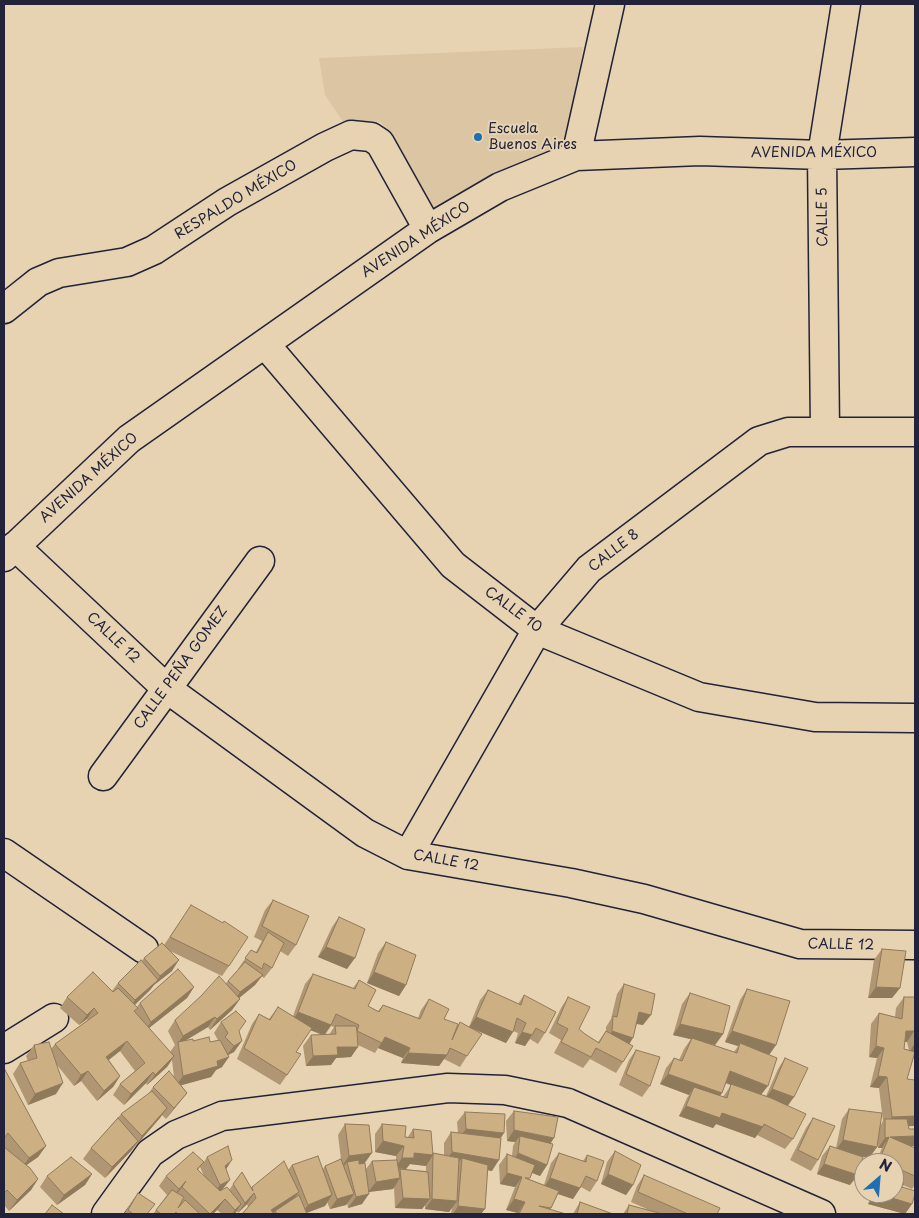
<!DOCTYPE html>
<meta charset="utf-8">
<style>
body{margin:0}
#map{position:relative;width:919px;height:1218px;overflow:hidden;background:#e7d3b1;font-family:"Playpen Sans",sans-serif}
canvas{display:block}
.frame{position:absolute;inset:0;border:5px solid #22223b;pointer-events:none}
.north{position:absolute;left:854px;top:1153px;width:50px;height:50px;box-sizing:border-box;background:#e7d3b1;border:1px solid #988c82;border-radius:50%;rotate:27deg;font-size:14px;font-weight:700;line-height:20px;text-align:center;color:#22223b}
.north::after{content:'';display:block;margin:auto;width:18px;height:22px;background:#1f6fb2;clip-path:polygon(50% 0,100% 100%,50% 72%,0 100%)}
</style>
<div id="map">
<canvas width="919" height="1218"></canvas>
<div class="frame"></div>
<div class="north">N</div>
</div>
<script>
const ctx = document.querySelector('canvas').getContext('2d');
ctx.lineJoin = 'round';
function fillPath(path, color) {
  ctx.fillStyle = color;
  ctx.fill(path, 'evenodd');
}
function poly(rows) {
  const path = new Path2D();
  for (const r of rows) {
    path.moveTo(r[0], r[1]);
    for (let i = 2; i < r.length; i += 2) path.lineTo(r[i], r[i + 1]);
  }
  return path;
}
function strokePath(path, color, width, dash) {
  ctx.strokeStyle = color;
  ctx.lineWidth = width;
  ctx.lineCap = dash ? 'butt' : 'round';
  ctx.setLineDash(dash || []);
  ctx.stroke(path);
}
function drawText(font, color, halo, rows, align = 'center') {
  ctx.font = font + ' "Playpen Sans",sans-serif';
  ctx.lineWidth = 4;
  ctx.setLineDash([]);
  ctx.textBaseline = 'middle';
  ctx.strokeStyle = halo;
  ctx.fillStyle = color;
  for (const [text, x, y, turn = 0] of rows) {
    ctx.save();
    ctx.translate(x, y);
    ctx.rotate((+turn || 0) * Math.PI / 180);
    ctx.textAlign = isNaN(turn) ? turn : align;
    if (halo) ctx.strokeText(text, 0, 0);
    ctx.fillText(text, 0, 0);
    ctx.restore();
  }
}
fillPath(poly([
 [583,47,565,144,438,215,381,122,348,129,325,95,319,58]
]), '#dbc5a2');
const minor = poly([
 [576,156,610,4],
 [4,309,38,282,59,273,127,262,154,250,227,202,325,147,351,135,371,137,380,143,428,229],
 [265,344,453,565,537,630,699,697,815,717,915,718],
 [825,431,822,155,846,4],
 [15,546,166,688,365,833,408,855,571,883,644,899,800,944,915,945],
 [4,557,129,439,428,229,500,187,576,156,700,151,822,155,915,152],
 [103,776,260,561],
 [4,853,144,949],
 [408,855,537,630,589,569,759,441,788,432,915,432],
 [4,1049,54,1018],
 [106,1214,150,1153,176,1135,222,1116,448,1088,505,1090,568,1103,821,1214]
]);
strokePath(minor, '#22223b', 31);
strokePath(minor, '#e7d3b1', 28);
fillPath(poly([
 [273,900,296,945,288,956,280,951,272,968,264,978,261,976,255,985,239,998,240,999,232,1010,210,1030,208,1027,186,1040,210,1042,218,1040,214,1033,221,1022,239,1032,234,1052,228,1055,222,1067,216,1070,211,1077,181,1085,187,1093,166,1119,162,1115,131,1151,105,1178,83,1159,91,1148,121,1114,148,1095,153,1087,174,1077,172,1060,167,1067,147,1085,146,1083,124,1105,113,1095,120,1084,135,1071,120,1051,109,1060,120,1076,113,1087,97,1101,81,1081,74,1086,57,1065,56,1094,28,1105,13,1074,20,1063,28,1061,26,1056,34,1045,51,1049,55,1044,88,1020,87,1019,79,1025,60,1008,67,997,112,991,118,983,142,961,144,958,164,945,184,916,229,966,222,976,170,951,172,971,154,985,150,990,135,1005,137,1007,140,1003,194,987,187,998,149,1028,170,1052,175,1045,168,1031,175,1020,226,983,239,969,238,969,251,950,256,952,262,941,254,937,265,910],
 [339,917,347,969,318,957,332,927],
 [386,942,406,985,399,996,367,983,378,953],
 [882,949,900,988,892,998,868,998,874,960],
 [313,974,353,988,359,980,368,1006,378,1011,383,1005,418,1018,421,1010,429,999,444,1019,456,1029,460,1022,469,1027,480,1000,488,990,518,1004,524,995,545,1033,538,1044,530,1039,525,1046,515,1043,518,1033,513,1031,506,1043,473,1029,467,1056,460,1067,444,1059,439,1066,401,1063,403,1058,378,1048,375,1053,358,1045,351,1057,336,1058,331,1065,306,1066,303,1046,311,1035,322,1035,310,1030,296,1052,287,1075,280,1085,237,1059,252,1024,259,1014,269,1019,278,1007,293,1016,305,984],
 [331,1026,334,1027,329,1035,325,1035],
 [624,984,643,1025,637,1024,623,1062,616,1073,590,1059,583,1068,554,1053,561,1040,549,1033,561,1008,568,997,579,1029,585,1034,598,1042,606,1031,606,1027,611,1019,617,994],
 [747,989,776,1045,769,1055,761,1095,766,1096,778,1069,785,1058,788,1106,793,1139,785,1149,757,1135,755,1138,716,1124,713,1128,679,1116,687,1098,689,1095,660,1084,666,1068,674,1058,679,1060,684,1049,691,1039,673,1035,682,1004,690,993,723,1034,715,1045,705,1042,734,1052,738,1046,725,1042,740,1000],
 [726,1083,731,1085,723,1097,720,1096],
 [904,997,915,997,915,1052,907,1079,915,1080,915,1126,908,1126,910,1146,915,1148,915,1185,912,1189,903,1185,902,1187,912,1204,905,1214,868,1204,874,1193,894,1193,894,1163,875,1163,882,1148,878,1148,878,1142,877,1147,869,1158,857,1155,850,1185,817,1174,822,1156,830,1146,836,1148,842,1119,849,1109,880,1126,883,1121,879,1088,870,1087,877,1058,869,1057,871,1024,879,1013,895,1017,896,1008],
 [905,1042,907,1042,909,1050,904,1049],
 [636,1050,650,1086,642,1097,619,1085,629,1060],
 [4,1068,46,1146,38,1157,26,1165,38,1179,31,1190,9,1211,4,1205],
 [514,1111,551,1143,547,1165,540,1176,532,1173,529,1179,544,1185,551,1163,559,1153,583,1161,587,1155,597,1181,590,1192,581,1187,573,1199,558,1194,550,1210,566,1214,517,1214,518,1213,506,1210,515,1187,500,1184,499,1165,507,1154,512,1156,513,1146,515,1142,507,1141,506,1121],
 [465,1112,501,1138,492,1171,487,1170,481,1214,451,1214,452,1208,449,1212,425,1209,425,1205,422,1209,395,1208,394,1187,393,1189,369,1192,362,1204,348,1208,347,1203,346,1205,330,1209,327,1202,325,1206,307,1213,307,1214,241,1214,248,1207,247,1204,238,1213,237,1211,235,1214,222,1214,217,1210,213,1214,153,1214,167,1195,159,1186,166,1176,204,1162,207,1157,226,1169,223,1189,229,1190,242,1172,251,1188,252,1187,288,1170,292,1165,323,1169,325,1166,341,1159,338,1135,345,1124,366,1169,372,1161,396,1160,396,1156,375,1152,375,1134,382,1124,405,1137,408,1137,413,1129,433,1153,444,1155,444,1143,451,1132,458,1133,457,1122],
 [410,1164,426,1166,426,1171,401,1169,406,1169],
 [200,1167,204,1176,198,1170],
 [813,1118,818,1160,811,1171,790,1160,806,1128],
 [615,1151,633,1185,626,1195,601,1184,607,1162],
 [92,1174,85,1185,57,1205,40,1187,47,1176],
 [644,1175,717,1214,623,1214,629,1205,649,1210,631,1202,637,1186],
 [138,1193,148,1214,124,1214,130,1204],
 [580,1202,613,1214,573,1214]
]), '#b09672');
fillPath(poly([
 [326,947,355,958,347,969,318,957],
 [179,960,172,971,154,985,150,990,128,1011,135,1000,156,982,160,976],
 [374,972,406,985,399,996,367,983],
 [263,975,255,985,233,1003,240,992],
 [194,987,187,998,144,1032,151,1022],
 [876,987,900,988,892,998,868,998],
 [240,999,232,1010,210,1030,217,1019],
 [94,1008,87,1019,79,1025,87,1015],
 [298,1012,331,1025,324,1035,291,1023],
 [639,1012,651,1015,643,1025,632,1023],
 [215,1017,208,1027,178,1045,178,1043,183,1036],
 [476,1017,513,1032,506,1043,469,1027],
 [680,1024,723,1034,715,1045,673,1035],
 [612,1031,633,1038,626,1049,605,1042],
 [732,1031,776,1045,769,1055,740,1043,738,1046,725,1042],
 [906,1031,914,1031,907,1042,899,1041],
 [522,1032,532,1035,525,1046,515,1043],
 [385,1037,410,1048,403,1058,378,1048],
 [127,1041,120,1051,99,1067,106,1057],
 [242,1041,234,1052,226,1056,234,1046],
 [915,1043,915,1052,910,1051],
 [876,1046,884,1048,877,1058,869,1057],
 [337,1047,358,1047,351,1057,336,1058,331,1065,306,1066,313,1056],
 [408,1053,447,1055,439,1066,401,1063],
 [174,1056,167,1067,147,1085,155,1075],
 [229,1057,222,1067,216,1070,211,1077,175,1087,183,1076],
 [88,1071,81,1081,74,1086,81,1075],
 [730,1071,768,1086,760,1096,723,1082],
 [153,1072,146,1083,124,1105,131,1094],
 [668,1074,722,1093,714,1104,694,1087,689,1095,660,1084],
 [120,1076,113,1087,97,1101,104,1091],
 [878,1076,887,1077,879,1088,870,1087],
 [63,1083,56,1094,28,1105,35,1094],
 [772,1089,794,1097,787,1107,765,1099],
 [187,1093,179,1103,166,1119,174,1108],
 [686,1106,722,1113,763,1127,755,1138,716,1124,713,1128,679,1116],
 [167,1108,160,1118,135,1147,142,1136],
 [915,1116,915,1126,884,1127,892,1117],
 [466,1129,504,1133,497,1144,458,1139],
 [514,1130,554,1138,547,1149,520,1136,515,1142,507,1141],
 [915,1136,915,1146,884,1148,890,1137],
 [889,1137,882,1148,878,1148,885,1138],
 [843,1140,877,1147,869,1158,835,1151],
 [138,1141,131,1151,105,1178,112,1167],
 [383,1141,404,1146,396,1156,375,1152],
 [46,1146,38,1157,21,1169,29,1158],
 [452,1152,499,1160,492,1171,461,1165,462,1158,457,1164,445,1162],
 [372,1153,364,1164,348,1166,347,1162,344,1166,342,1166,349,1156],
 [414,1153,433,1155,426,1166,410,1164,406,1169,395,1168,402,1158],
 [518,1153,547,1165,540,1176,511,1164],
 [232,1160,225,1171,225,1166],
 [824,1164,858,1175,850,1185,817,1174],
 [507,1173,522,1177,515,1187,500,1184],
 [92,1174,85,1185,57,1205,64,1195],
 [608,1174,633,1185,626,1195,601,1184],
 [400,1178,393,1189,368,1192,376,1182],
 [550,1178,580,1188,573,1199,543,1189],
 [38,1179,31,1190,9,1211,17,1200],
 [230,1180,222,1190,212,1195,220,1185],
 [186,1181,179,1191,171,1199,179,1189],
 [299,1192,291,1202,275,1211,273,1214,271,1210],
 [254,1193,247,1204,238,1213,245,1203],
 [875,1193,912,1204,905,1214,868,1204],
 [354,1194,346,1205,330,1209,337,1199],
 [369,1194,362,1204,348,1208,356,1197],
 [332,1195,325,1206,303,1214,301,1214,308,1205],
 [403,1198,430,1199,422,1209,395,1208],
 [225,1199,217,1210,213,1214,210,1214],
 [432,1199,457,1201,449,1212,425,1209],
 [514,1199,525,1202,518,1213,506,1210],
 [241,1204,235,1214,232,1214,235,1210],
 [458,1206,485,1209,481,1214,453,1214]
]), '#907a5c');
const building = poly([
 [273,900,309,916,296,945,262,926,273,900],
 [191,905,223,923,224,921,248,937,229,966,170,937,191,905],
 [339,917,365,929,355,958,326,947,339,917],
 [268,932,284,943,272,968,264,963,262,969,245,958,251,950,257,953,268,932],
 [386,942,416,955,406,985,374,972,386,942],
 [162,943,179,960,160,976,144,958,162,943],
 [882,949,906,951,900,988,876,987,882,949],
 [141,960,158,980,135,1000,118,983,141,960],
 [245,962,263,975,240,992,228,981,245,962],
 [178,969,194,987,151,1022,140,1003,178,969],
 [93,972,113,992,118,988,138,1008,134,1011,174,1056,155,1075,153,1072,131,1094,120,1084,145,1063,127,1041,106,1057,120,1076,104,1091,88,1071,81,1075,55,1044,98,1013,94,1008,87,1015,67,997,93,972],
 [313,974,355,989,359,980,376,990,368,1006,379,1012,383,1005,420,1019,429,999,449,1009,444,1019,458,1024,452,1040,460,1022,482,1034,467,1056,450,1048,447,1055,408,1053,410,1048,385,1037,382,1043,357,1031,358,1047,337,1047,338,1055,313,1056,311,1035,336,1034,335,1026,356,1026,357,1031,359,1025,336,1014,331,1025,298,1012,313,974],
 [219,976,240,999,217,1019,215,1017,183,1036,175,1020,201,996,219,976],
 [624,984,655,994,651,1015,639,1012,633,1038,612,1031,613,1016,617,1017,624,984],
 [747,989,790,1001,776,1045,732,1031,747,989],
 [488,990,521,1005,524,995,556,1012,545,1033,536,1028,532,1035,522,1032,526,1023,517,1018,513,1032,476,1017,488,990],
 [690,993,730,1006,723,1034,680,1024,690,993],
 [568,997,590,1007,579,1029,585,1034,599,1043,606,1031,633,1046,623,1062,596,1048,591,1057,561,1042,568,1029,557,1023,568,997],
 [904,997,915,997,915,1035,914,1031,906,1031,904,1049,915,1052,907,1079,915,1080,915,1116,892,1117,887,1077,878,1076,884,1048,876,1046,879,1013,902,1019,904,997],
 [278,1007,312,1028,296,1052,301,1054,287,1075,244,1048,259,1014,270,1020,278,1007],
 [236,1011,246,1021,239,1031,242,1041,234,1046,225,1037,228,1033,221,1022,236,1011],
 [209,1037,210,1042,220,1040,229,1057,217,1061,218,1066,183,1076,178,1042,193,1039,193,1041,209,1037],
 [692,1038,737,1053,740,1043,777,1058,768,1086,730,1071,722,1093,668,1074,674,1058,682,1061,692,1038],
 [49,1042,63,1083,35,1094,20,1063,37,1058,34,1045,49,1042],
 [636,1050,660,1057,650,1086,626,1074,636,1050],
 [785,1058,808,1068,794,1097,772,1089,785,1058],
 [4,1068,46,1146,29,1158,8,1133,4,1138,4,1068],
 [169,1071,187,1093,174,1108,153,1087,169,1071],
 [731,1084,771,1098,806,1114,793,1139,764,1124,763,1127,722,1113,720,1118,686,1106,694,1087,727,1098,731,1084],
 [152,1091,167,1108,142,1136,121,1114,152,1091],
 [849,1109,882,1113,877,1147,843,1140,849,1109],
 [514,1111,558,1117,554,1138,514,1130,514,1111],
 [465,1112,505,1114,504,1133,466,1129,465,1112],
 [118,1118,138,1141,112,1167,91,1148,118,1118],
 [813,1118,835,1126,818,1160,798,1150,813,1118],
 [885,1119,907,1119,909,1129,915,1129,915,1136,890,1137,915,1148,915,1176,899,1169,897,1175,894,1174,894,1163,878,1163,889,1137,885,1138,885,1119],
 [345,1124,369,1125,372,1153,349,1156,345,1124],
 [382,1124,406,1126,405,1137,414,1138,413,1129,431,1131,433,1155,433,1153,459,1158,457,1201,432,1199,433,1155,414,1153,414,1158,402,1158,404,1146,383,1141,382,1124],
 [451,1132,501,1138,499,1160,452,1152,451,1132],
 [520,1136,553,1144,547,1165,518,1153,520,1136],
 [228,1146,232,1160,225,1166,230,1180,220,1185,207,1157,228,1146],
 [830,1146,863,1157,858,1175,824,1164,830,1146],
 [4,1147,30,1168,38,1179,17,1200,7,1190,4,1193,4,1147],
 [615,1151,641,1165,633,1185,608,1174,615,1151],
 [193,1152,204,1162,197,1169,220,1191,227,1187,241,1204,235,1210,225,1199,210,1214,182,1187,186,1181,179,1189,166,1176,193,1152],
 [559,1153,586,1162,587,1155,604,1161,597,1181,586,1176,580,1188,550,1178,559,1153],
 [507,1154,535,1165,530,1178,525,1178,559,1191,551,1208,539,1206,566,1214,519,1214,525,1202,514,1199,522,1177,507,1173,507,1154],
 [318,1156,332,1195,308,1205,292,1165,318,1156],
 [71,1157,92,1174,64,1195,47,1176,71,1157],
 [462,1158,488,1165,485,1209,458,1206,462,1158],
 [341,1159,354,1194,337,1199,325,1166,341,1159],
 [359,1160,359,1164,365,1163,369,1194,356,1197,347,1162,359,1160],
 [397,1160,400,1178,376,1182,372,1161,397,1160],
 [284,1161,299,1192,271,1210,274,1214,244,1214,243,1213,256,1198,254,1193,245,1203,233,1184,242,1172,253,1191,252,1187,284,1161],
 [400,1169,428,1172,430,1199,403,1198,400,1169],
 [644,1175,720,1208,717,1214,688,1214,638,1192,644,1175],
 [894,1178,904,1183,902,1187,915,1191,915,1194,912,1204,875,1193,894,1193,894,1178],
 [172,1190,184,1197,178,1208,185,1200,200,1214,177,1214,176,1212,174,1214,161,1214,156,1210,172,1190],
 [138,1193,155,1204,147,1214,133,1214,128,1210,138,1193],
 [299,1195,307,1214,277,1214,275,1211,299,1195],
 [580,1202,613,1214,577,1214,580,1202],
 [52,1205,64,1214,45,1214,52,1205],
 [629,1205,659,1213,659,1214,627,1214,629,1205]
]);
fillPath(building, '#cdaf84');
strokePath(building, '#907a5c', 1);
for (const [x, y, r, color] of [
 [478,137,5,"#1f6fb2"]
]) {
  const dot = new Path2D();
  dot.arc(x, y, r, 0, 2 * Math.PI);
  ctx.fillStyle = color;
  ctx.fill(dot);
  strokePath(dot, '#e7d3b1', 2);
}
drawText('14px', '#22223b', '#e7d3b1', [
 ["Escuela",488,129],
 ["Buenos Aires",488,145]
], 'left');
drawText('14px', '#22223b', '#e7d3b1', [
 ["AVENIDA MÉXICO",814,153],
 ["RESPALDO MÉXICO",236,200,-31],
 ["CALLE 5",823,217,-91],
 ["AVENIDA MÉXICO",416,240,-33],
 ["AVENIDA MÉXICO",89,478,-42],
 ["CALLE 8",614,551,-38],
 ["CALLE 10",513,610,36],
 ["CALLE 12",113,638,43],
 ["CALLE PEÑA GOMEZ",181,668,-54],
 ["CALLE 12",446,861,10],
 ["CALLE 12",841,945,1]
]);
</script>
